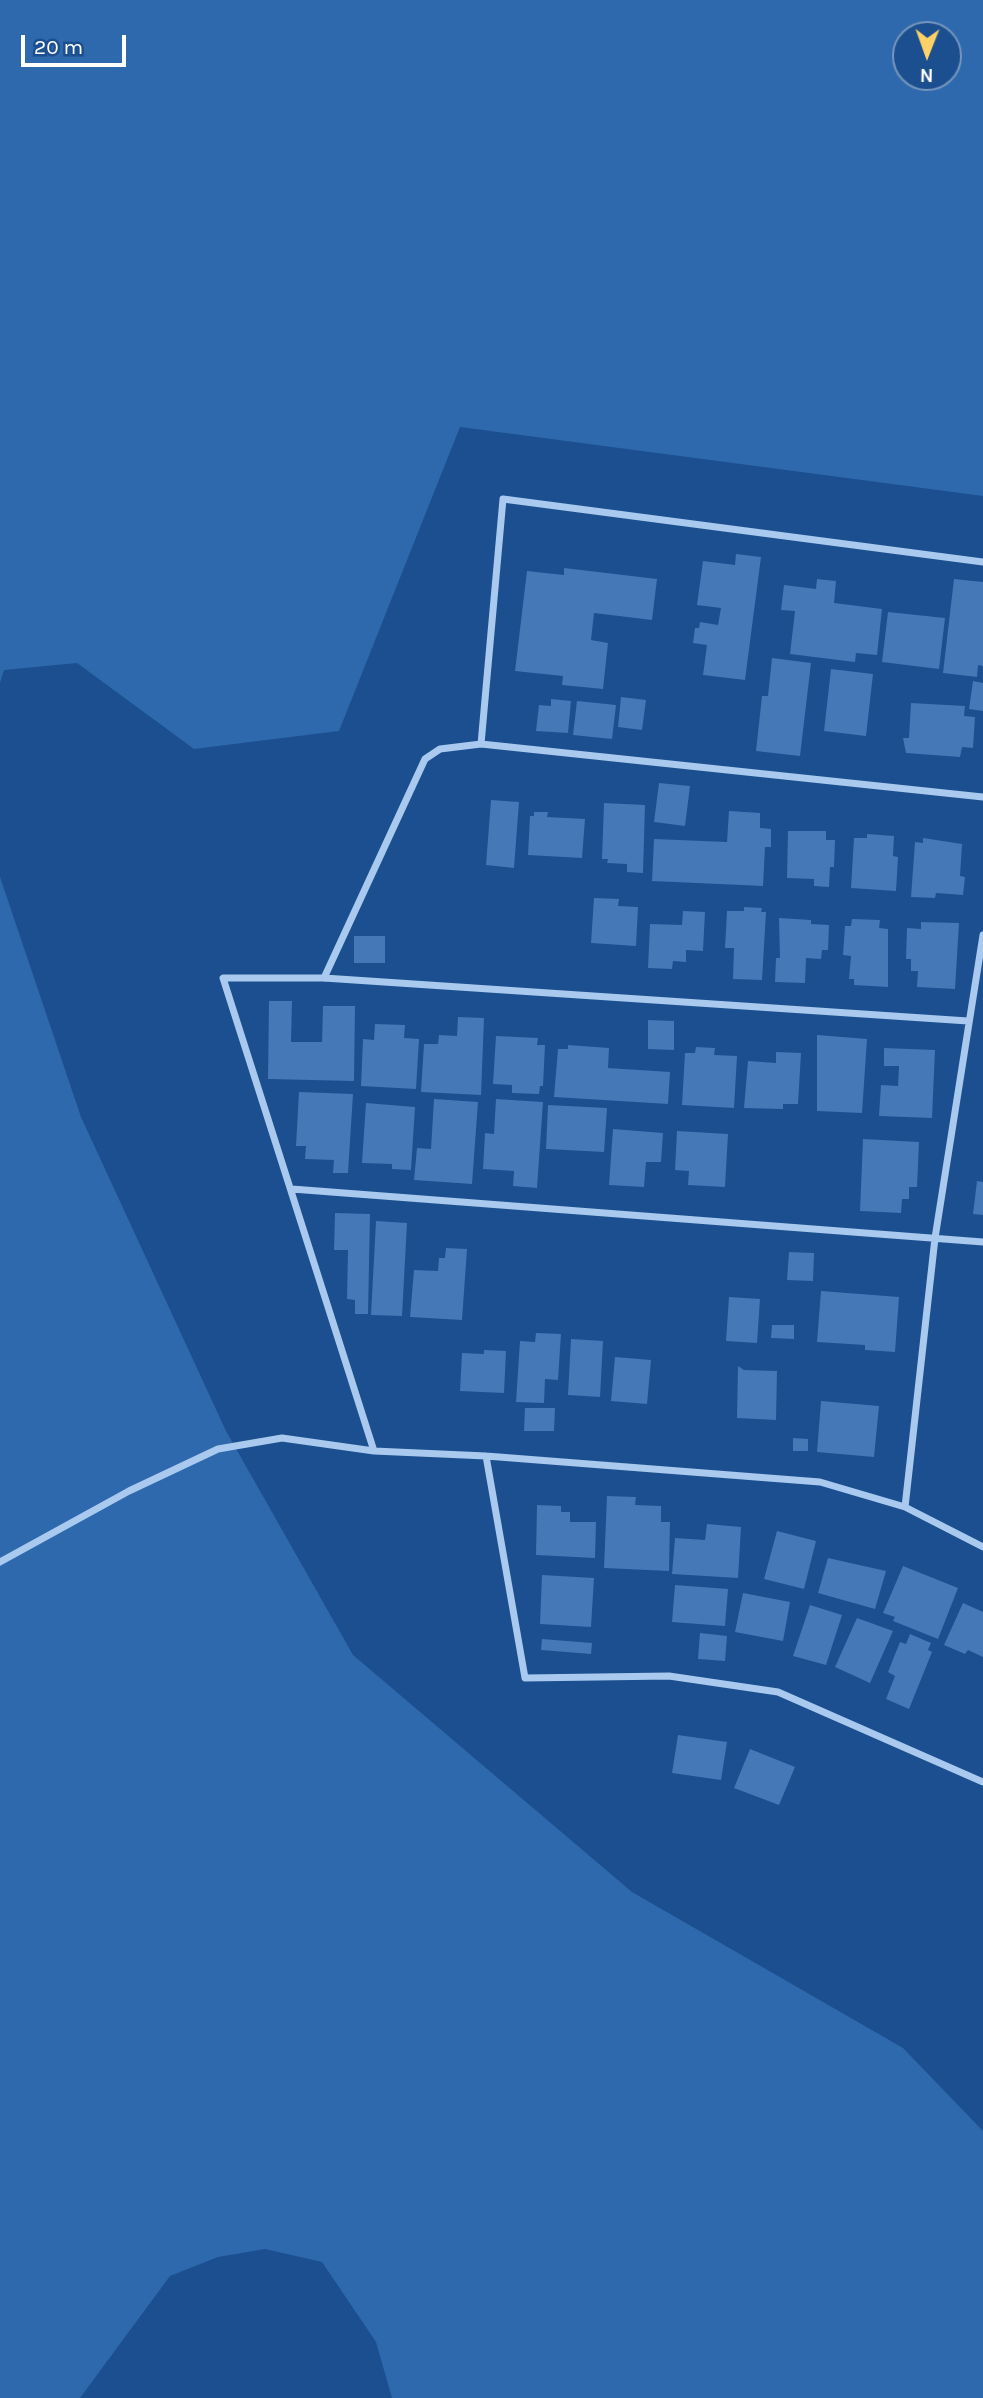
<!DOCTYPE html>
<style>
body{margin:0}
#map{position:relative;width:983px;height:2398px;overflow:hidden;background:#1b4f8f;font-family:Karla,sans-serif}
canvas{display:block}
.north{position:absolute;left:892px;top:21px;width:70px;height:70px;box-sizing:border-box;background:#1b4f8f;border:2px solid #7695bc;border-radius:50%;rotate:181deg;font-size:19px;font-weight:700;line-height:28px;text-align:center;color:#fff}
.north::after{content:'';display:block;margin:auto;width:24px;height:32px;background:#ffd166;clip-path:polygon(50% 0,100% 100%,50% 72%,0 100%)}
.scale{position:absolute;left:21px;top:35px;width:105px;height:32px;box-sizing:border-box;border:4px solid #fff;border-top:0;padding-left:9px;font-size:21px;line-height:24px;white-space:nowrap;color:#fff;-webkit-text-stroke:5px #1b4f8f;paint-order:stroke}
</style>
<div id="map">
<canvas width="983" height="2398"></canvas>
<div class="north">N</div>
<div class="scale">20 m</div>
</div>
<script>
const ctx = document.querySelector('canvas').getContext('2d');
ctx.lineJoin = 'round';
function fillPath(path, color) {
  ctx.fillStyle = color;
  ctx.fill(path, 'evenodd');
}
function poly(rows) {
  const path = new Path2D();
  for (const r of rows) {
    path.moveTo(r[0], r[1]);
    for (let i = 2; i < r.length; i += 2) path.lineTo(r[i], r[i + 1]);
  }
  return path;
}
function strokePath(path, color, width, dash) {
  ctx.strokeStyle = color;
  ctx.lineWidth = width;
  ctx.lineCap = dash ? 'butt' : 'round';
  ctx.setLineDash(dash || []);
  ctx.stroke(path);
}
fillPath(poly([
 [0,0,983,0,983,496,460,427,339,731,194,749,77,663,4,670,0,683],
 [948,35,948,77,906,77,906,35],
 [0,877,81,1117,226,1431,353,1655,632,1892,903,2048,983,2131,983,2398,392,2398,376,2342,322,2262,265,2249,218,2257,170,2276,80,2398,0,2398]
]), '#2e69ad');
fillPath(poly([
 [736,554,761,557,745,680,703,675,707,645,693,643,695,628,699,628,700,622,718,625,721,608,697,605,703,561,735,565],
 [564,568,657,579,652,620,594,613,591,640,608,643,603,689,562,685,563,676,515,671,527,571,564,575],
 [817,579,836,581,834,603,882,609,877,655,856,653,855,662,790,654,795,611,781,610,784,585,816,589],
 [954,579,983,582,983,666,978,665,977,677,943,673],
 [888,612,945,618,939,669,882,662],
 [772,658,811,663,800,756,756,751,762,696,768,696],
 [831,669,873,674,866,736,824,731],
 [973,681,983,683,983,711,969,709],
 [621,697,646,700,642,730,618,727],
 [551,699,571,701,568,733,536,731,539,705,551,706],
 [577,701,616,705,612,739,573,735],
 [911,703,965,706,964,716,975,717,973,748,962,747,960,757,906,753,903,738,909,738],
 [659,783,690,786,685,826,654,822],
 [491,800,519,802,514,868,486,865],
 [604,803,645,805,643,873,627,872,627,864,607,863,608,859,602,859],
 [729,811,760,813,760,828,771,829,771,847,765,847,763,886,652,881,654,839,727,842],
 [534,812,548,812,547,817,585,819,582,858,528,855,530,816,534,816],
 [788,831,826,831,826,840,835,840,834,867,830,867,829,887,814,886,814,879,787,878],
 [867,834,894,836,893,856,898,857,896,891,851,888,854,838,867,838],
 [923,838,962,844,960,876,965,877,963,895,936,893,935,898,911,897,915,842,923,843],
 [594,898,619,899,618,906,638,907,636,946,591,943],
 [744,907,762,908,761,912,766,912,762,980,733,979,734,948,725,948,727,911,744,911],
 [683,911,705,912,703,951,686,950,686,962,673,961,672,969,648,968,650,924,682,925],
 [779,918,811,920,811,924,829,925,828,950,822,950,821,959,806,958,805,983,775,982,776,958,780,958],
 [852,919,880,920,879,928,888,929,888,987,854,985,854,979,849,979,851,956,843,955,845,926,851,926],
 [921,922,959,923,955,989,917,987,918,971,911,971,911,959,906,959,907,928,921,929],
 [354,936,385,936,385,963,354,963],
 [269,1001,292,1001,291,1042,322,1042,323,1006,355,1006,354,1081,268,1079],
 [458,1017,484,1018,481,1095,421,1092,424,1044,438,1044,439,1035,457,1036],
 [648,1020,674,1021,674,1050,648,1049],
 [375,1024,405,1025,404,1038,419,1039,416,1089,361,1086,363,1039,374,1040],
 [817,1035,867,1039,862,1113,817,1111],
 [496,1036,538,1038,537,1045,545,1045,543,1086,540,1086,539,1094,512,1093,512,1085,493,1084],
 [568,1045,609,1048,608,1068,670,1072,668,1104,554,1097,558,1049,568,1049],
 [696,1047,715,1048,714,1055,737,1056,734,1108,682,1105,685,1053,695,1053],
 [884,1048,935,1050,932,1118,879,1116,881,1085,898,1086,899,1066,884,1066],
 [776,1052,801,1053,798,1104,783,1104,783,1109,744,1108,748,1061,776,1063],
 [299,1092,353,1094,348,1173,333,1173,334,1160,305,1159,306,1146,296,1146],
 [434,1099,478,1102,472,1184,414,1180,417,1148,431,1149],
 [496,1099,543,1102,537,1188,513,1186,514,1171,483,1169,485,1133,494,1134],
 [366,1103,415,1107,411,1170,392,1169,392,1164,362,1163],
 [548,1105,607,1108,604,1152,546,1149],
 [613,1129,663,1133,661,1162,646,1162,644,1187,609,1185],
 [677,1131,728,1134,725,1187,688,1185,689,1171,675,1170],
 [863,1139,919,1142,917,1187,909,1187,909,1199,902,1199,901,1213,860,1211],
 [977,1181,983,1182,983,1215,973,1214],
 [335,1213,370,1214,368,1314,355,1314,355,1300,347,1299,348,1250,334,1250],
 [376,1221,407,1223,402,1316,371,1315],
 [446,1248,467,1249,462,1320,410,1317,414,1270,438,1271,439,1258,445,1258],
 [789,1252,814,1253,813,1281,787,1280],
 [821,1291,899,1297,895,1352,865,1350,865,1345,817,1342],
 [729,1297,760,1299,757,1343,726,1341],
 [772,1325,794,1325,794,1339,771,1338],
 [536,1333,561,1334,558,1380,545,1379,544,1403,516,1402,520,1341,535,1342],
 [571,1339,603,1341,600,1397,568,1395],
 [484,1350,506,1351,504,1393,460,1391,462,1353,484,1354],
 [615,1357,651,1360,647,1404,611,1401],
 [738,1366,744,1370,777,1371,776,1420,737,1418],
 [821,1401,879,1406,874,1457,817,1452],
 [525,1408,555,1408,554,1431,524,1431],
 [793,1438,808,1439,808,1451,793,1451],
 [607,1496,636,1497,635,1505,661,1506,661,1522,670,1522,669,1571,604,1568],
 [537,1505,561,1506,561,1512,570,1512,570,1522,596,1522,595,1558,536,1555],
 [707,1524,741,1527,738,1578,672,1574,675,1538,705,1540],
 [777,1531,816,1541,804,1589,764,1579],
 [828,1558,886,1571,875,1609,818,1593],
 [903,1566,958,1588,938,1639,893,1621,895,1617,883,1613],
 [542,1575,594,1578,591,1627,540,1624],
 [675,1585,728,1589,725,1626,672,1622],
 [743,1593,790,1602,783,1641,735,1632],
 [963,1603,983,1612,983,1657,968,1650,965,1654,944,1645],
 [810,1605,842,1615,826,1665,793,1656],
 [857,1618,893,1631,870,1683,835,1667],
 [700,1633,727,1636,725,1661,698,1659],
 [910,1634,931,1643,928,1650,932,1652,909,1709,886,1699,895,1676,888,1672,900,1642,906,1644],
 [542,1639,592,1643,591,1654,541,1650],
 [678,1735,727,1742,721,1780,672,1773],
 [750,1749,795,1767,779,1805,734,1788]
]), '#4478b7');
strokePath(poly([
 [481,744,503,499,983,562],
 [324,978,425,759,440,749,481,744,983,797],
 [292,1189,983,1242],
 [374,1451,223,978,324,978,968,1021],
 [486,1456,525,1678,669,1676,778,1692,983,1782],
 [905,1507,935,1238,983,935],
 [0,1562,129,1491,218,1449,282,1438,374,1451,486,1456,820,1482,905,1507,983,1547]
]), '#a9c9ee', 7);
</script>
